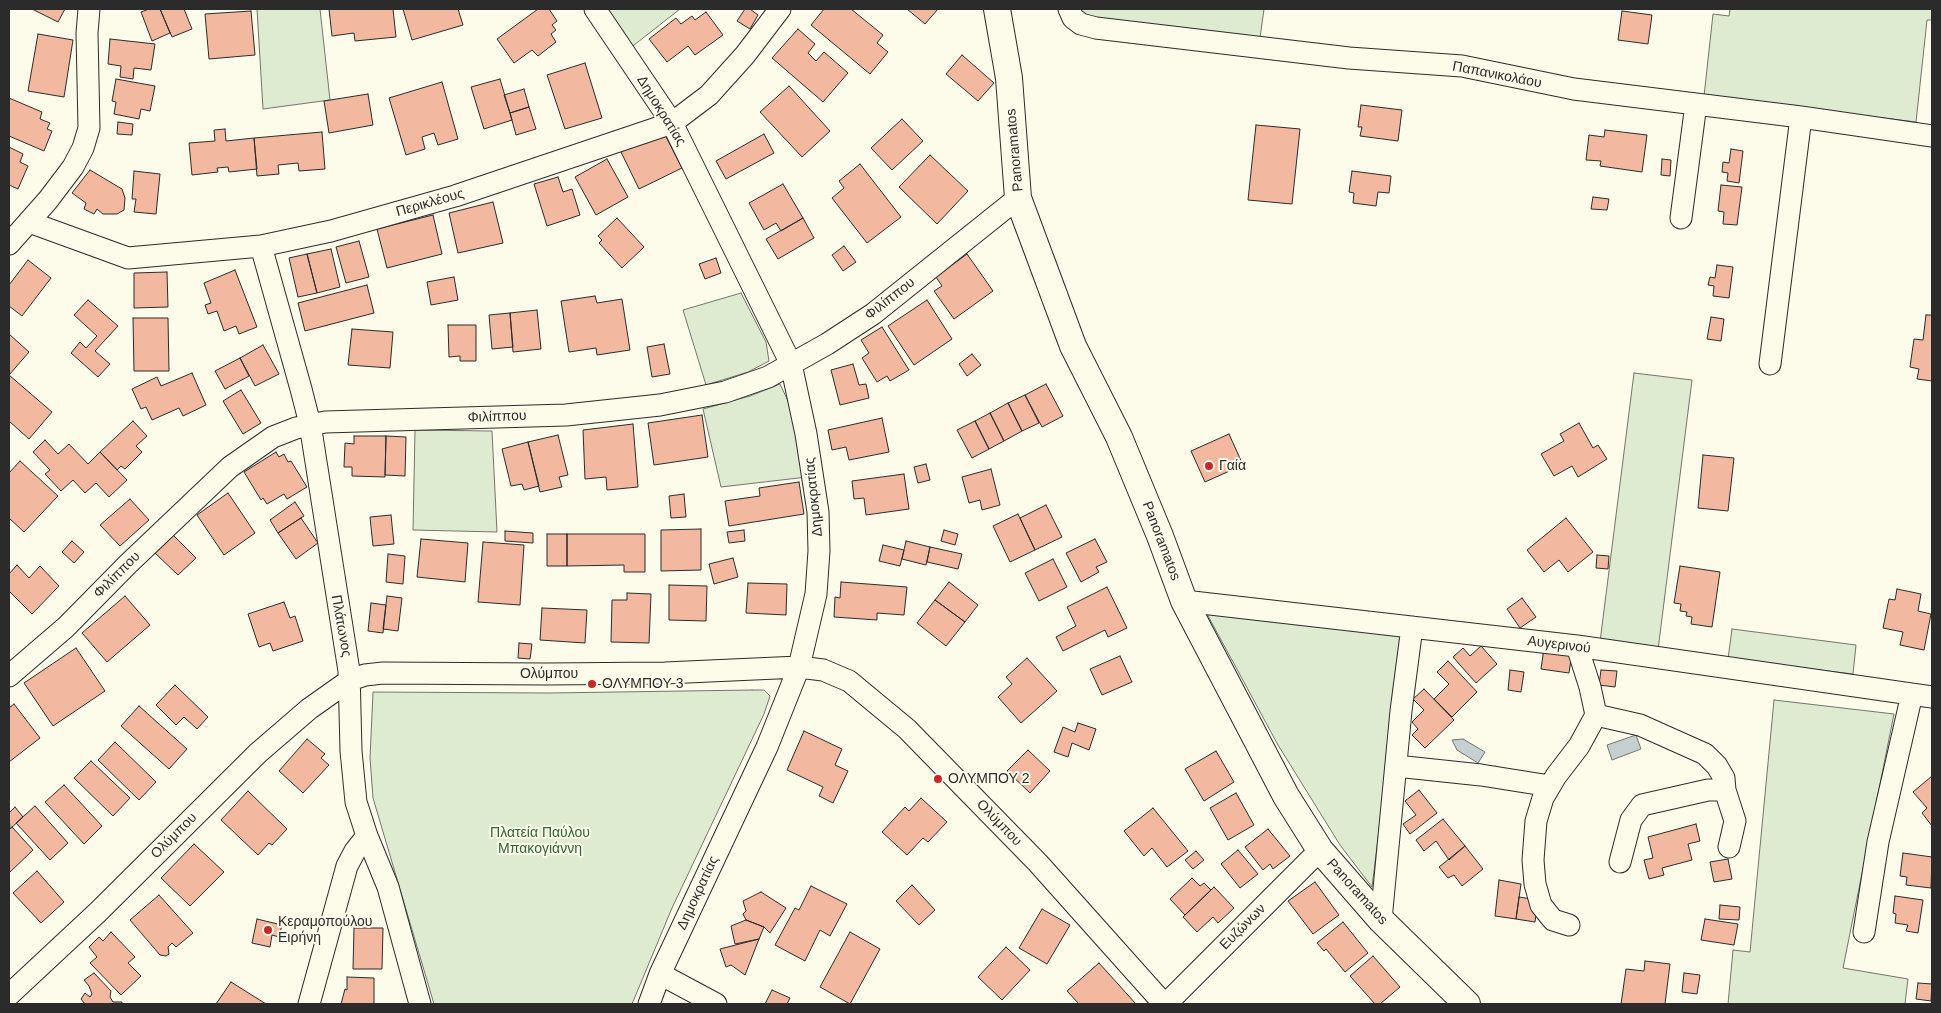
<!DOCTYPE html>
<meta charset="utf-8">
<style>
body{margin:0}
#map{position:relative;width:1941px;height:1013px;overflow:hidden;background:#fdfbea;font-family:Helvetica,sans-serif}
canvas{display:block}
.frame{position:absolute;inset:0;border:10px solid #2b2b2b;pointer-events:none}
</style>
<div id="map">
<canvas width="1941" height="1013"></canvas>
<div class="frame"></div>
</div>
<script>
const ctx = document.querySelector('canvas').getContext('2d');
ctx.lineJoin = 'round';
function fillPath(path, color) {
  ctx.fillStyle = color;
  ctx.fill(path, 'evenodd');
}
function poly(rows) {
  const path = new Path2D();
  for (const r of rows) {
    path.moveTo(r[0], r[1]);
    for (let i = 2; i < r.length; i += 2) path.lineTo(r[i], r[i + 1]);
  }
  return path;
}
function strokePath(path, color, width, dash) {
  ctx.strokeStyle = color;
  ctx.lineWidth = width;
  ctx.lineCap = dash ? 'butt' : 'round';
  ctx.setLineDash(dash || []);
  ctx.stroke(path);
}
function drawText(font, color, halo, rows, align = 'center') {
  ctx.font = font + ' Helvetica,sans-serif';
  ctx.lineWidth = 4;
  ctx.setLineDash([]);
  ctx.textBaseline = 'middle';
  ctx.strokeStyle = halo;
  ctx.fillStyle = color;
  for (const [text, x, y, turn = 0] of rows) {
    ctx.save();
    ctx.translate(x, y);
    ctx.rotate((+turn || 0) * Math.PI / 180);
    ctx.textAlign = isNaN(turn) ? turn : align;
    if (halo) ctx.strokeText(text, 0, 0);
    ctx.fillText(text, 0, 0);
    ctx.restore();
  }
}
const green = poly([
 [257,9,320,9,330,100,263,109,257,9],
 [601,9,680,9,629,49,601,9],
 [1073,9,1264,9,1260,38,1088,18,1073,9],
 [1730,9,1932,9,1932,20,1927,20,1916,122,1704,96,1713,14,1729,16,1730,9],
 [741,293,766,342,769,361,748,372,706,385,683,310,741,293],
 [1634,373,1692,380,1658,650,1600,642,1634,373],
 [780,384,789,403,807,477,721,487,703,409,750,396,780,384],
 [415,430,492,431,497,532,413,530,415,430],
 [1207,614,1403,635,1372,887,1340,845,1278,745,1207,614],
 [1732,629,1856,645,1853,674,1728,659,1732,629],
 [752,690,764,690,770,696,764,714,672,908,632,1004,434,1004,373,798,370,758,373,692,549,693,752,690],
 [1774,700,1894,714,1843,968,1908,979,1905,1004,1728,1004,1733,950,1750,952,1774,700]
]);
fillPath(green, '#deebd1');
strokePath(green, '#74746e', 1);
const water = poly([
 [1636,735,1641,749,1612,760,1607,745,1636,735],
 [1463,739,1485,752,1478,763,1457,750,1452,740,1463,739]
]);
fillPath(water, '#c7d0d0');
strokePath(water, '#74746e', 1);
const building = poly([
 [32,9,65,9,58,22,32,9],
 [149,9,160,9,170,33,152,41,141,12,149,9],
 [160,9,184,9,192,29,172,37,160,9],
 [329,9,393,9,396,37,355,41,354,33,332,36,329,9],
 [403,9,458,9,463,25,412,40,403,9],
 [538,9,549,9,557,21,552,25,556,30,551,34,556,42,538,56,532,50,514,63,497,39,538,9],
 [745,9,750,9,758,15,750,29,737,21,745,9],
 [824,9,851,9,883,35,877,43,888,52,870,74,811,25,824,9],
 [907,9,938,9,925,24,907,9],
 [251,11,255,55,209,59,205,14,251,11],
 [1622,11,1652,15,1648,44,1618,40,1622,11],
 [706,12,723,35,695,55,688,46,667,62,649,39,676,18,681,24,692,16,695,20,706,12],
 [798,29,815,44,808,53,816,61,824,52,848,73,823,102,772,58,798,29],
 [38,34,73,40,64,97,28,91,38,34],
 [110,39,155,44,151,70,134,68,133,79,120,77,121,66,108,64,110,39],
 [962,55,994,83,978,101,946,74,962,55],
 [585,63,602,118,565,129,547,75,585,63],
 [116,79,155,86,150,111,141,109,139,119,114,114,116,102,112,101,116,79],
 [500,79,512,120,484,129,471,87,500,79],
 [442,82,458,139,438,145,434,133,422,137,425,149,406,155,389,98,442,82],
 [789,86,830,131,802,157,760,112,789,86],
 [524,89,529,107,510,113,504,95,524,89],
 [368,94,373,125,329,133,324,101,368,94],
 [9,98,42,112,40,119,50,123,47,129,52,131,44,151,9,136,9,98],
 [1361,105,1402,110,1398,141,1360,136,1362,127,1358,127,1361,105],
 [529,107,536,129,516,135,510,113,529,107],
 [902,119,923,141,892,170,871,148,902,119],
 [118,122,133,124,132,135,117,134,118,122],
 [1256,125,1300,129,1292,204,1248,200,1256,125],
 [225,129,226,141,254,138,257,169,229,172,228,167,217,168,218,172,192,175,189,143,215,141,214,130,225,129],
 [1605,130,1647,135,1642,172,1600,166,1601,161,1586,160,1589,135,1604,137,1605,130],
 [663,131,682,168,639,189,621,152,663,131],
 [322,132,325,169,299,171,298,163,278,165,279,174,257,176,254,138,322,132],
 [764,134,774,153,726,179,716,161,764,134],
 [9,147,23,154,20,162,28,166,18,189,9,185,9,147],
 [1731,149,1743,151,1739,183,1727,181,1728,173,1722,172,1723,162,1729,163,1731,149],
 [930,155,968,191,937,224,899,187,930,155],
 [607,159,628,197,596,215,575,177,607,159],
 [1662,159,1671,160,1670,176,1661,175,1662,159],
 [860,164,901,217,867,243,832,198,844,188,839,181,860,164],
 [90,170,122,189,125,198,124,210,117,214,103,214,97,209,94,214,84,209,86,203,72,193,90,170],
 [134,171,160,174,156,214,134,212,136,199,132,199,134,171],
 [1352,171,1391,176,1389,193,1378,192,1376,206,1353,203,1354,193,1349,192,1352,171],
 [558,177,563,192,572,189,580,215,547,226,534,184,558,177],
 [783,184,803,218,781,231,776,223,764,230,749,203,783,184],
 [1721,185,1742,187,1737,225,1723,224,1724,212,1718,211,1721,185],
 [1593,197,1609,199,1607,210,1591,209,1593,197],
 [493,202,503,243,458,253,449,213,493,202],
 [433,215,442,254,387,268,377,229,433,215],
 [617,218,644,247,622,268,599,243,602,240,598,236,617,218],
 [803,218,814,238,778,259,766,239,803,218],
 [359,241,369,277,346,283,336,247,359,241],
 [844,246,856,262,843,271,832,255,844,246],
 [331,249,340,287,317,293,307,254,331,249],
 [307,254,317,293,298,297,289,258,307,254],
 [967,254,993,291,954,319,934,291,942,286,936,277,967,254],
 [716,258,721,273,705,279,699,264,716,258],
 [28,260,51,278,22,316,9,306,9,285,28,260],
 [1717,265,1733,267,1729,298,1713,296,1714,286,1708,285,1710,277,1715,278,1717,265],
 [235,270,257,327,239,334,236,326,224,331,217,311,208,314,205,305,211,303,204,283,235,270],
 [167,272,168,307,134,308,134,273,167,272],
 [454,277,458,300,431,305,427,282,454,277],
 [367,285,374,313,305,331,298,303,367,285],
 [595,296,597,303,622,299,630,350,597,355,596,348,569,352,561,301,595,296],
 [88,300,118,326,95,351,110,364,98,377,71,353,80,342,86,348,97,336,74,315,88,300],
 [927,300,952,339,914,365,888,326,927,300],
 [537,310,541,349,513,352,510,313,537,310],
 [510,313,513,347,492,349,489,315,510,313],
 [1926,315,1932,315,1932,381,1917,379,1919,369,1910,367,1914,339,1923,340,1926,315],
 [1711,317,1724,319,1721,341,1707,339,1711,317],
 [133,318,168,318,169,371,134,371,133,318],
 [448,325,476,325,476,361,460,361,460,356,449,357,448,325],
 [882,327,909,370,890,381,887,376,877,382,862,358,869,353,861,340,882,327],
 [352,329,393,332,390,368,348,365,352,329],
 [9,334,29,352,9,375,9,334],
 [664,344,670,374,652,377,647,347,664,344],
 [263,345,279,374,255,386,240,358,263,345],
 [972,354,981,365,967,376,959,364,972,354],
 [240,358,249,376,225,389,215,371,240,358],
 [853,364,859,385,866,384,869,398,840,405,831,370,853,364],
 [192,373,206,405,183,416,179,408,152,420,146,407,141,409,132,389,157,377,161,386,192,373],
 [9,375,52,412,29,439,9,421,9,375],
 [1046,384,1063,416,1042,427,1025,395,1046,384],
 [241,390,261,423,243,434,223,401,241,390],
 [1025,395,1039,423,1022,431,1008,403,1025,395],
 [1008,403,1022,431,1004,441,990,413,1008,403],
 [990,413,1004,441,989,449,975,421,990,413],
 [702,415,708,457,654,465,648,423,702,415],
 [882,418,889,452,849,460,846,447,832,450,828,430,882,418],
 [133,421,147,436,136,446,142,452,125,469,121,466,117,470,100,452,133,421],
 [975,421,989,449,972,458,957,430,975,421],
 [1579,423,1593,448,1598,445,1607,459,1578,477,1572,466,1554,476,1541,454,1564,441,1560,434,1579,423],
 [633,424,638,487,607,490,606,477,585,479,583,430,633,424],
 [1229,434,1243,465,1205,482,1191,451,1229,434],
 [558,435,568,475,559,477,562,487,540,492,528,442,558,435],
 [354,436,386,436,385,477,352,476,352,467,344,467,345,443,354,444,354,436],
 [386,436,406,437,405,476,385,475,386,436],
 [45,440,58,454,69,444,88,464,100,452,127,480,109,497,96,483,85,493,73,480,61,491,45,474,50,470,33,452,45,440],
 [528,442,539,486,524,490,522,484,511,486,502,449,528,442],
 [276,452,279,457,284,454,288,462,291,461,307,487,287,499,284,494,267,504,263,498,261,500,244,472,276,452],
 [1703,455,1734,458,1728,511,1698,508,1703,455],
 [20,461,58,496,24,532,9,518,9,473,20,461],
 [926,464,930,480,918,483,914,467,926,464],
 [991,469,1000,505,982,510,980,500,969,503,962,477,991,469],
 [904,474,909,509,866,515,864,498,854,499,852,481,904,474],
 [799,482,804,514,729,526,725,501,760,496,759,488,799,482],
 [228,493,255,533,224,555,197,515,228,493],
 [684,494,686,517,671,518,669,496,684,494],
 [130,499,149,520,120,546,100,525,130,499],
 [295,502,304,516,278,533,270,520,295,502],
 [1046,505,1062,537,1035,550,1020,518,1046,505],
 [1018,514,1035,550,1010,562,993,526,1018,514],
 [391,515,394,544,373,546,370,517,391,515],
 [301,518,318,543,296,559,278,533,301,518],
 [1566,518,1593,552,1568,572,1559,560,1544,572,1527,550,1566,518],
 [701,529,701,570,661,571,661,530,701,529],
 [744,530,745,541,729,543,727,532,744,530],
 [944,530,958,534,955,545,941,541,944,530],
 [505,531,533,533,533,543,505,541,505,531],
 [547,534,567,534,567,566,547,566,547,534],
 [567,534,645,534,645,572,624,572,624,565,567,566,567,534],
 [173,535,196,558,178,575,155,553,173,535],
 [421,539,468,543,465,582,417,577,421,539],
 [1095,539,1107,562,1096,567,1099,572,1081,582,1066,553,1095,539],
 [72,541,84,552,74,563,62,552,72,541],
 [906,541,930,547,926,565,902,559,906,541],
 [483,542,524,545,520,605,478,602,483,542],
 [883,545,904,550,900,566,879,561,883,545],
 [930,547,962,554,958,569,927,562,930,547],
 [388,554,405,556,403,584,386,582,388,554],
 [1597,555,1609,556,1608,569,1596,568,1597,555],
 [733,558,738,577,714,584,709,564,733,558],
 [1053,559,1067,587,1039,601,1025,573,1053,559],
 [17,565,29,578,40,566,59,586,32,614,9,591,9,574,17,565],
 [1680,566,1720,572,1712,627,1691,624,1692,617,1686,616,1687,612,1680,611,1681,604,1674,603,1680,566],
 [841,582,907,587,904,615,877,613,877,620,834,617,835,597,840,598,841,582],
 [949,582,978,605,965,622,935,600,949,582],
 [748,583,787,584,786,615,746,613,748,583],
 [669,585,707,586,706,621,669,620,669,585],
 [1107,587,1127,628,1108,637,1105,630,1063,651,1056,637,1076,626,1067,607,1107,587],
 [1897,589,1921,594,1918,611,1931,614,1924,650,1900,645,1903,632,1883,628,1889,599,1895,600,1897,589],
 [627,593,651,594,649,643,611,642,612,600,627,600,627,593],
 [125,596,150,625,107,662,82,633,125,596],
 [387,596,402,598,398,631,383,629,387,596],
 [1522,598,1536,617,1520,628,1507,609,1522,598],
 [935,600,965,622,946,646,917,623,935,600],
 [284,602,290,618,295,616,303,641,273,651,270,643,259,647,248,614,284,602],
 [371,603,386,605,383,633,368,631,371,603],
 [542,608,587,610,585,643,540,640,542,608],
 [519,643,532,644,530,659,518,658,519,643],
 [1481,646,1497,664,1476,683,1453,657,1463,648,1470,656,1481,646],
 [76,648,105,691,53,726,24,683,76,648],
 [1544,648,1572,653,1569,673,1541,669,1544,648],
 [1120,656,1132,682,1102,695,1090,669,1120,656],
 [1027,658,1057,691,1021,723,998,697,1012,684,1006,677,1027,658],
 [1448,661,1477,692,1452,717,1434,699,1449,684,1437,672,1448,661],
 [1510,670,1524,672,1521,692,1508,690,1510,670],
 [1601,670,1617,671,1615,687,1599,685,1601,670],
 [175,685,208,717,197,729,184,717,176,725,156,705,175,685],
 [1424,689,1454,720,1425,748,1412,735,1418,729,1412,722,1424,710,1413,699,1424,689],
 [14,704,40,738,9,762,9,708,14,704],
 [139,706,187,749,169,769,121,726,139,706],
 [1078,723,1096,729,1089,750,1072,743,1068,757,1054,752,1063,727,1075,732,1078,723],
 [804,731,842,749,835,765,848,771,833,803,819,796,823,787,787,770,804,731],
 [307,739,325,754,321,758,329,765,303,793,279,771,307,739],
 [115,742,156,782,139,800,98,760,115,742],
 [1028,750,1050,771,1030,793,1007,771,1028,750],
 [1216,751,1234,782,1204,801,1185,769,1216,751],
 [91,761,130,798,113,816,74,778,91,761],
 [1932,776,1932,826,1922,813,1927,808,1913,792,1932,776],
 [64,785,102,826,84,844,45,802,64,785],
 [1419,790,1437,813,1410,834,1403,824,1416,815,1405,801,1419,790],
 [248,791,287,829,272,845,269,843,258,855,221,820,248,791],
 [1236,793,1254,825,1228,840,1210,808,1236,793],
 [921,798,947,822,928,842,923,838,907,855,882,832,905,807,909,811,921,798],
 [35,806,68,843,50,860,16,823,35,806],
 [15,807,23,817,10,829,9,813,15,807],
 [1153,808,1188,851,1167,867,1152,848,1144,856,1124,831,1153,808],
 [1443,819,1465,846,1449,860,1436,841,1424,851,1416,840,1443,819],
 [1696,824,1700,841,1688,844,1692,860,1662,868,1664,875,1649,879,1644,860,1653,858,1648,837,1696,824],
 [12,827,33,850,9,873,9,830,12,827],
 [1268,829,1290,856,1273,869,1270,864,1263,870,1245,847,1268,829],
 [194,844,224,872,190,906,161,878,194,844],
 [1465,846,1483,869,1462,886,1454,875,1448,878,1439,867,1465,846],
 [1238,850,1258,874,1240,888,1221,864,1238,850],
 [1196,851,1204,860,1193,869,1185,860,1196,851],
 [1903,853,1932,857,1931,888,1906,885,1907,877,1900,876,1903,853],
 [1728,859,1732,879,1714,882,1710,862,1728,859],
 [37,871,64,902,41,923,13,893,37,871],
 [1192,878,1200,886,1204,883,1211,890,1185,915,1170,899,1192,878],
 [1499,880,1521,884,1516,919,1495,916,1499,880],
 [1315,882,1339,915,1313,934,1288,901,1315,882],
 [912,885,935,910,919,925,896,901,912,885],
 [811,886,847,904,830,936,820,930,805,961,775,945,795,908,799,910,811,886],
 [1214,887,1234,908,1218,923,1213,917,1197,932,1183,917,1214,887],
 [761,892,786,908,770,933,764,927,746,920,743,914,746,911,743,901,761,892],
 [159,895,193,933,176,947,172,943,168,947,169,954,166,956,160,955,130,920,159,895],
 [1895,896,1923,900,1918,933,1906,931,1908,925,1895,923,1896,914,1893,913,1895,896],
 [1519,897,1538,900,1535,922,1516,919,1519,897],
 [1720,905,1740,907,1739,920,1719,919,1720,905],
 [1042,909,1070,925,1047,964,1019,948,1042,909],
 [257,919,282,925,279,937,272,935,270,947,252,943,257,919],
 [1705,919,1738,924,1734,945,1701,940,1705,919],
 [746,920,764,927,759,939,735,944,731,926,746,920],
 [1343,922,1368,953,1345,972,1326,949,1324,951,1317,943,1343,922],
 [354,928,383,928,382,969,353,969,354,928],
 [111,932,135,957,128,963,141,976,121,995,90,963,97,957,89,947,99,937,103,941,111,932],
 [850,932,880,949,850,1004,820,987,850,932],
 [759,939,745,975,731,965,726,967,720,949,759,939],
 [1006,947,1030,970,1002,1000,978,977,1006,947],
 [1373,956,1400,987,1380,1004,1375,1004,1350,976,1373,956],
 [1645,961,1670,964,1665,1004,1621,1004,1626,969,1644,971,1645,961],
 [1099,963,1136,1004,1079,1004,1067,991,1099,963],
 [94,973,111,991,110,997,113,1002,122,1002,122,1004,85,1004,81,999,85,993,90,997,92,994,89,986,84,980,94,973],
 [1684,973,1700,975,1697,994,1682,992,1684,973],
 [347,977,374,978,374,1004,341,1004,345,989,347,990,347,977],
 [231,982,266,1004,216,1004,231,982],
 [1918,983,1932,984,1931,1001,1916,999,1918,983],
 [772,990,790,998,787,1004,765,1004,772,990]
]);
fillPath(building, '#f2b8a0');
strokePath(building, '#2b2b2b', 1);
const minor = poly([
 [595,9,672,123,791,364,806,434,818,512,819,551,816,594,799,667,767,747,660,974,649,1004],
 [1069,9,1073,18,1081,24,1096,28,1349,58,1462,66,1574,89,1801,117,1932,136],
 [1681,218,1696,104],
 [29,222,128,258,261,246,331,231,455,196,672,123,709,95,745,55,780,9],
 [9,244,48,200,73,167,83,148,89,128,87,33,89,9],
 [261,246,301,389,310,424,349,671,351,751,356,802,367,836,388,887,420,1004],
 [1770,364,1801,117],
 [1184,601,1577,646,1932,697],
 [1577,646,1590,687,1596,715,1640,725,1705,754,1717,766,1724,778,1725,790,1735,821,1729,847],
 [9,676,66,627,128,564,230,467,273,437,296,428,325,422,566,415,660,405,725,392,768,377,827,344,873,314,1018,198],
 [1396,766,1481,775,1550,786],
 [1620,862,1631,820,1642,805,1708,790,1725,790],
 [1381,920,1401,711,1412,627],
 [1569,925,1553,920,1541,905,1535,884,1533,860,1536,821,1543,798,1556,776,1579,746,1596,715],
 [1864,932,1878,842,1912,694],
 [660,974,716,1004],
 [9,995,98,912,258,753,309,709,350,680,365,675,383,673,546,674,665,673,799,667,823,670,849,681,907,729,1038,863,1164,1004],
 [309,1004,347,866,355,851,367,836],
 [1166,1004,1320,850]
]);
const major = poly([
 [997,9,1009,78,1018,198,1073,346,1119,437,1160,536,1184,601,1286,796,1320,850,1381,920,1467,1004]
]);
strokePath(minor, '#2b2b2b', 23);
strokePath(major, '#2b2b2b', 28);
strokePath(minor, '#fdfbea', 21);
strokePath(major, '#fdfbea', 26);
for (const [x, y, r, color] of [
 [1209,466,5,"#c62828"],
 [592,684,5,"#c62828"],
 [938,779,5,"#c62828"],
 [268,930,5,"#c62828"]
]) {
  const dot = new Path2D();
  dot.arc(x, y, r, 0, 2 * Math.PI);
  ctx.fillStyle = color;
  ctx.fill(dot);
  strokePath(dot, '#fdfbea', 2);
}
drawText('14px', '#2b2b2b', '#fdfbea', [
 ["Παπανικολάου",1497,75,11],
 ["Δημοκρατίας",661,111,58],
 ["Panoramatos",1015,150,-95],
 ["Περικλέους",430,203,-16],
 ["Φιλίππου",890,299,-38],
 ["Φιλίππου",497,417,-2],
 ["Δημοκρατίας",814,497,-96],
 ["Panoramatos",1161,541,69],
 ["Φιλίππου",117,575,-45],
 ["Πλάτωνος",341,626,80],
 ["Αυγερινού",1559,645,7],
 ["Ολύμπου",549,674],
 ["Ολύμπου",999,823,46],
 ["Ολύμπου",174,836,-45],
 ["Panoramatos",1357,892,48],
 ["Δημοκρατίας",698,893,-65],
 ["Ευζώνων",1243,927,-45]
]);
drawText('14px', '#2b2b2b', '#fdfbea', [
 ["Γαία",1219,466],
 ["ΟΛΥΜΠΟΥ 3",602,684],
 ["ΟΛΥΜΠΟΥ 2",948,779],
 ["Κεραμοπούλου",278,922],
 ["Ειρήνη",278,938]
], 'left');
drawText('14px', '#34623c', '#fdfbea', [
 ["Πλατεία Παύλου",540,833],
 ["Μπακογιάννη",540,849]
]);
</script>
